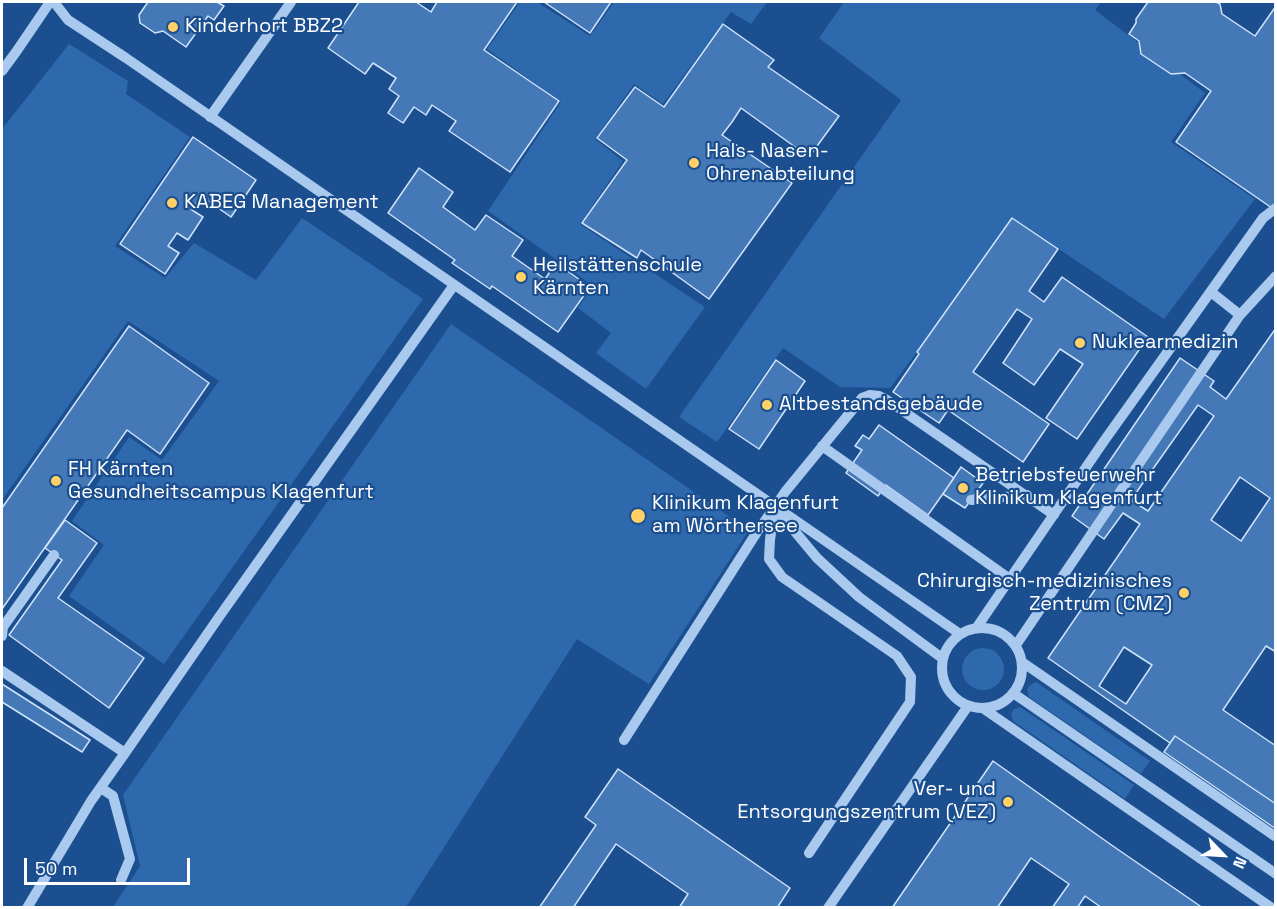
<!DOCTYPE html>
<meta charset="utf-8">
<style>
body{margin:0}
#map{position:relative;width:1277px;height:909px;overflow:hidden;background:#1b4f8f;font-family:"Space Grotesk",sans-serif}
canvas{display:block}
.frame{position:absolute;inset:0;border:3px solid #fff;pointer-events:none}
.north{position:absolute;left:1193px;top:825px;width:60px;height:60px;-webkit-text-stroke:4px #1b4f8f;paint-order:stroke;rotate:115deg;font-size:16px;font-weight:700;line-height:24px;text-align:center;color:#fff}
.north::after{content:'';display:block;margin:auto;width:21px;height:27px;background:#fff;clip-path:polygon(50% 0,100% 100%,50% 72%,0 100%)}
.scale{position:absolute;left:24px;top:858px;width:166px;height:27px;box-sizing:border-box;border:3px solid #fff;border-top:0;padding-left:8px;font-size:18px;line-height:21px;white-space:nowrap;color:#fff;-webkit-text-stroke:4px #1b4f8f;paint-order:stroke}
</style>
<div id="map">
<canvas width="1277" height="909"></canvas>
<div class="frame"></div>
<div class="north">N</div>
<div class="scale">50 m</div>
</div>
<script>
const ctx = document.querySelector('canvas').getContext('2d');
ctx.lineJoin = 'round';
function fillPath(path, color) {
  ctx.fillStyle = color;
  ctx.fill(path, 'evenodd');
}
function poly(rows) {
  const path = new Path2D();
  for (const r of rows) {
    if (r.length === 3) {
      path.moveTo(r[0] + r[2], r[1]);
      path.arc(r[0], r[1], r[2], 0, 2 * Math.PI);
      continue;
    }
    path.moveTo(r[0], r[1]);
    for (let i = 2; i < r.length; i += 2) path.lineTo(r[i], r[i + 1]);
  }
  return path;
}
function strokePath(path, color, width, dash) {
  ctx.strokeStyle = color;
  ctx.lineWidth = width;
  ctx.lineCap = dash ? 'butt' : 'round';
  ctx.setLineDash(dash || []);
  ctx.stroke(path);
}
function drawText(font, color, halo, rows, align = 'center') {
  ctx.font = font + ' "Space Grotesk",sans-serif';
  ctx.lineWidth = 4.5;
  ctx.setLineDash([]);
  ctx.textBaseline = 'middle';
  ctx.strokeStyle = halo;
  ctx.fillStyle = color;
  for (const [text, x, y, turn = 0] of rows) {
    ctx.save();
    ctx.translate(x, y);
    ctx.rotate((+turn || 0) * Math.PI / 180);
    ctx.textAlign = isNaN(turn) ? turn : align;
    if (halo) ctx.strokeText(text, 0, 0);
    ctx.fillText(text, 0, 0);
    ctx.restore();
  }
}
fillPath(poly([
 [520,2,537,2,590,36,614,2,767,2,751,24,731,12,663,104,634,84,595,139,623,161,580,224,705,307,646,389,596,353,611,333,578,308,593,286,488,211,561,102,487,49],
 [844,2,1101,2,1095,10,1205,93,1171,142,1255,199,1164,319,1012,218,917,352,890,388,840,387,783,348,717,442,679,417,901,100,819,38],
 [69,44,128,81,126,94,190,137,115,246,165,278,194,243,256,280,302,218,423,299,164,664,69,596,104,545,72,521,129,437,162,460,219,381,128,321,2,500,2,129],
 [451,324,749,530,649,684,577,639,406,907,113,907,140,866,123,795],
 [983,669,21],
 [1036,682,1150,761,1141,774,1029,697,1027,689,1030,685],
 [1020,707,1134,785,1125,799,1013,721,1011,714,1014,709]
]), '#2e69ad');
const building = poly([
 [148,2,217,2,224,6,214,20,208,16,186,47,163,31,155,33,140,23,139,15,148,2],
 [359,2,416,2,431,12,437,2,517,2,484,50,559,101,510,172,449,131,456,121,432,105,426,115,414,107,403,123,388,113,399,96,389,89,396,78,373,63,365,74,328,48,359,2],
 [544,2,611,2,590,33,544,2],
 [1148,2,1216,2,1220,4,1222,14,1255,36,1276,6,1276,202,1272,208,1176,142,1211,91,1185,73,1171,74,1141,54,1139,41,1129,34,1136,23,1136,19,1148,2],
 [723,24,774,60,768,67,839,116,809,157,741,108,732,122,722,135,792,183,709,299,641,250,637,258,582,223,627,160,597,138,635,87,664,107,723,24],
 [193,137,256,180,231,217,201,196,192,210,203,217,188,240,177,233,168,246,179,253,165,274,120,244,193,137],
 [419,168,453,192,443,207,475,230,486,215,523,240,512,256,545,279,556,263,590,287,558,332,492,286,490,289,452,263,455,260,388,213,419,168],
 [1012,218,1058,249,1029,291,1044,302,1062,277,1148,337,1077,439,1046,418,1083,364,1060,349,1034,385,1003,363,1032,319,1017,309,973,372,1049,424,1023,462,948,410,939,423,893,392,919,354,917,352,1012,218],
 [129,326,209,383,160,454,127,430,2,609,2,508,129,326],
 [1276,328,1276,652,1266,646,1223,710,1276,746,1276,804,1175,736,1170,743,1048,658,1140,524,1123,513,1104,539,1072,516,1180,358,1214,381,1210,387,1226,399,1276,328],
 [1198,405,1214,416,1148,511,1131,500,1198,405],
 [1240,477,1270,498,1241,541,1211,520,1240,477],
 [1124,647,1152,665,1126,704,1099,686,1124,647],
 [776,360,805,381,759,449,729,429,776,360],
 [879,425,954,478,928,515,886,485,878,496,846,473,862,450,855,446,863,435,869,439,879,425],
 [961,467,983,483,965,508,943,494,961,467],
 [65,520,97,543,58,598,144,658,109,708,9,635,62,560,45,548,65,520],
 [2,684,90,740,82,752,2,702,2,684],
 [1175,736,1276,804,1276,829,1164,752,1175,736],
 [993,761,1110,844,1203,908,1102,908,1085,896,1077,908,1052,908,1069,884,1031,858,997,908,892,908,993,761],
 [618,769,790,888,777,908,679,908,688,894,616,844,573,908,539,908,596,825,585,817,618,769]
]);
fillPath(building, '#4478b7');
strokePath(building, '#cfe3fa', 1.5);
strokePath(poly([
 [54,2,68,20,126,58,960,634],
 [2,71,16,52,50,2],
 [210,117,291,2],
 [1211,292,1240,315],
 [822,446,1010,579],
 [971,500,1027,495],
 [774,510,770,540,769,559,782,577,897,656,911,677,910,702,809,853],
 [782,516,817,558,859,597,942,658],
 [977,627,1104,441,1174,343,1263,218,1276,208],
 [982,668,40],
 [2,636,3,627,54,555],
 [1016,645,1240,315,1276,276],
 [1022,662,1276,837],
 [2,671,125,753],
 [1013,693,1276,874],
 [984,709,1272,908],
 [624,740,757,532,785,492,862,398,870,395,879,396,887,400,1054,515],
 [101,788,113,796,130,859,121,880],
 [27,908,91,801,125,753,219,617,454,285],
 [828,908,968,706]
]), '#a9c9ee', 10);
for (const [x, y, r, color] of [
 [173,27,6,"#ffd166"],
 [694,163,6,"#ffd166"],
 [172,203,6,"#ffd166"],
 [521,277,6,"#ffd166"],
 [1080,343,6,"#ffd166"],
 [767,405,6,"#ffd166"],
 [56,481,6,"#ffd166"],
 [963,488,6,"#ffd166"],
 [638,516,8,"#ffd166"],
 [1184,593,6,"#ffd166"],
 [1008,802,6,"#ffd166"]
]) {
  const dot = new Path2D();
  dot.arc(x, y, r, 0, 2 * Math.PI);
  ctx.fillStyle = color;
  ctx.fill(dot);
  strokePath(dot, '#1b4f8f', 2);
}
drawText('20px', '#fff', '#1b4f8f', [
 ["Kinderhort BBZ2",185,27],
 ["Hals- Nasen-",706,152],
 ["Ohrenabteilung",706,175],
 ["KABEG Management",184,203],
 ["Heilstättenschule",533,266],
 ["Kärnten",533,289],
 ["Nuklearmedizin",1092,343],
 ["Altbestandsgebäude",779,405],
 ["FH Kärnten",68,470],
 ["Gesundheitscampus Klagenfurt",68,493],
 ["Betriebsfeuerwehr",975,476],
 ["Klinikum Klagenfurt",975,499],
 ["Klinikum Klagenfurt",652,504],
 ["am Wörthersee",652,527],
 ["Chirurgisch-medizinisches",1172,582,"right"],
 ["Zentrum (CMZ)",1172,605,"right"],
 ["Ver- und",996,790,"right"],
 ["Entsorgungszentrum (VEZ)",996,813,"right"]
], 'left');
</script>
